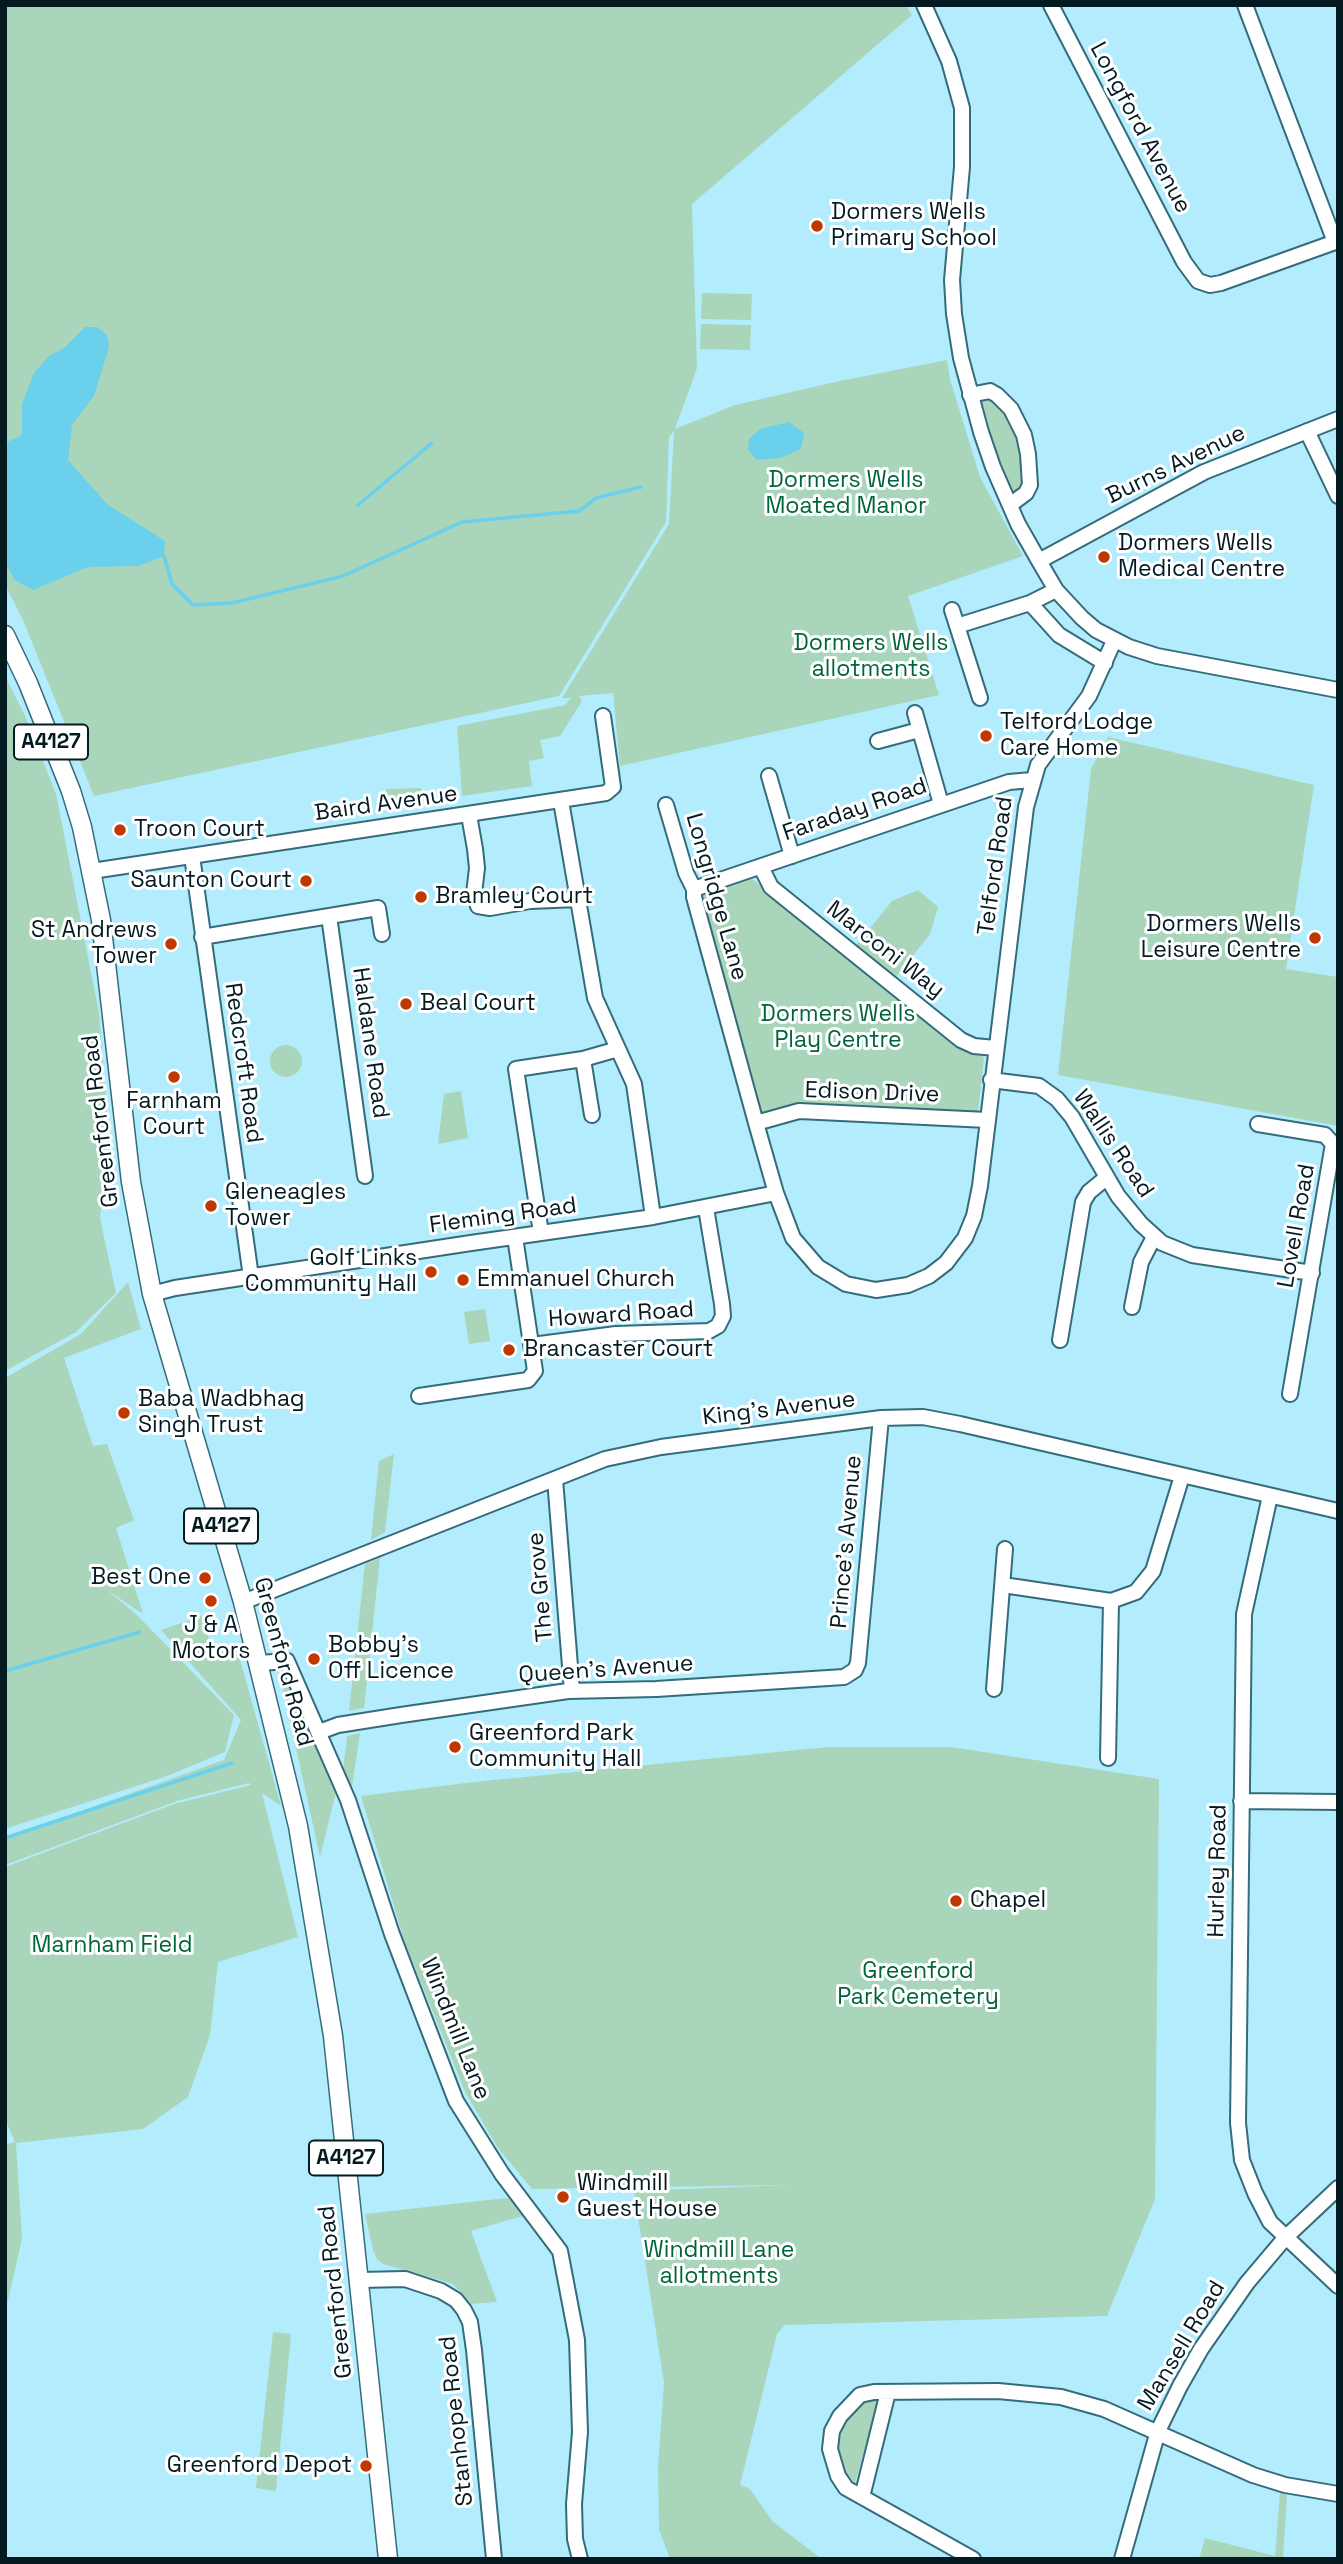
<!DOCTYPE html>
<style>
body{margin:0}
#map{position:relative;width:1343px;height:2564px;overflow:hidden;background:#b3edfd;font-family:"Space Grotesk",sans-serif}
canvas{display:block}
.frame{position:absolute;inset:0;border:7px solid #031a20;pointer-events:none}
</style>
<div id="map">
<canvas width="1343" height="2564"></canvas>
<div class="frame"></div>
</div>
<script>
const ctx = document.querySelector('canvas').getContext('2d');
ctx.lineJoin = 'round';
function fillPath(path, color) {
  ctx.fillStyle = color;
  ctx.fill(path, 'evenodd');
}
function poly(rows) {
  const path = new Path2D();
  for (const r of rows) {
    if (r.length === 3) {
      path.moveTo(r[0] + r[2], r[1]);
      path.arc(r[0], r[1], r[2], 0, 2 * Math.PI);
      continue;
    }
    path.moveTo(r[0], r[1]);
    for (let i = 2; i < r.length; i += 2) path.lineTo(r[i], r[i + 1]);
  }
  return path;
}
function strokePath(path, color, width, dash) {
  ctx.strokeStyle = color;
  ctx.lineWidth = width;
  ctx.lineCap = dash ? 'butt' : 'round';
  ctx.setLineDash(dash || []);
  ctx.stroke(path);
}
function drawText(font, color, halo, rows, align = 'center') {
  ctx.font = font + ' "Space Grotesk",sans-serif';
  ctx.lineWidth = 6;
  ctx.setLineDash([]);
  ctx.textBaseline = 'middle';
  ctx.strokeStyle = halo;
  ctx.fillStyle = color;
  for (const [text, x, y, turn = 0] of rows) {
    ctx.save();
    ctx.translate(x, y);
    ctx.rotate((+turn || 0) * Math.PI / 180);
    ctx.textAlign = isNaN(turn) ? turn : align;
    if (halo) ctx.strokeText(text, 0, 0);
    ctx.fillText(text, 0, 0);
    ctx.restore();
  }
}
fillPath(poly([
 [5,5,906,5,912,15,692,204,697,368,675,429,735,405,835,382,947,360,950,379,980,477,1023,556,908,596,939,695,620,766,613,693,579,696,582,701,560,736,540,740,544,758,529,761,532,786,462,796,457,726,565,705,571,698,562,698,669,524,674,431,669,437,666,522,559,696,94,796,23,620,5,585],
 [702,293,752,294,751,320,701,319],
 [701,324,751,325,750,350,700,349],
 [989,398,997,400,1017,430,1026,481,1020,489,1012,494,996,452,982,401],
 [5,676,26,718,56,794,99,1013,109,1135,100,1218,116,1293,76,1332,5,1371],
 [1108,737,1314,785,1286,969,1338,977,1338,1126,1058,1075,1091,769],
 [421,788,422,801,387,807,386,789],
 [750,877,964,1050,984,1057,978,1112,803,1106,763,1116,701,893],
 [918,890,938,907,930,934,896,977,856,945,892,901],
 [286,1061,16],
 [461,1091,468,1138,438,1144,444,1094],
 [128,1282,141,1329,64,1358,93,1446,107,1444,134,1520,116,1528,143,1614,107,1590,137,1615,234,1715,225,1752,167,1776,5,1829,5,1378,81,1334],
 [485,1309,490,1341,469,1344,464,1312],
 [394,1454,385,1532,371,1540,379,1461],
 [380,1558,364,1708,349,1711,365,1564],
 [202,1616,211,1646,237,1649,281,1806,262,1793,298,1937,218,1962,210,2035,188,2097,143,2129,16,2143,22,2239,5,2313,5,2145,15,2142,5,2119,5,1867,174,1804,251,1785,249,1783,177,1801,5,1865,5,1838,224,1760,241,1720,161,1630],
 [284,1674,336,1792,320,1857,280,1675],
 [360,1733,352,1787,343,1770,347,1736],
 [828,1747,951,1747,1159,1779,1155,2199,1107,2316,785,2325,777,2334,740,2485,750,2489,773,2522,822,2559,670,2559,659,2529,658,2467,664,2383,634,2191,788,2185,532,2189,498,2148,466,2094,405,1943,361,1796,474,1782],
 [515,2197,526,2215,471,2231,497,2302,471,2304,453,2284,383,2264,377,2259,373,2250,365,2214],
 [273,2332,291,2334,276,2491,256,2488],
 [875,2399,878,2402,855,2483,847,2477,840,2463,838,2449,840,2433,855,2409,868,2400],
 [1280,2493,1287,2495,1283,2558,1288,2559,1199,2559,1205,2538,1275,2556]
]), '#a9d6ba');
fillPath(poly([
 [85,327,97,327,107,335,109,347,94,396,72,425,68,460,107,504,165,541,164,556,139,566,88,567,33,590,15,580,5,563,5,443,22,435,22,404,34,373,50,355,63,349],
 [789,422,804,433,801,449,780,458,757,460,748,450,749,439,760,429]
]), '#6bd0eb');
strokePath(poly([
 [358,505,432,443],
 [164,556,172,584,193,605,232,603,343,576,462,522,579,511,596,498,641,487],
 [5,1671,140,1632],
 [5,1838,232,1763]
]), '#6bd0eb', 3.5);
const minor = poly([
 [924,5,949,61,962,108,962,167,952,280,954,314,961,358,981,432,993,467,1018,524,1039,561,1056,590,1082,618,1096,630,1129,647,1157,656,1338,690],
 [1051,5,1184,262,1198,281,1210,285,1221,283,1338,241],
 [1245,5,1335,242],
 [970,395,990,391,997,395,1011,409,1024,435,1028,454,1030,485,1026,493,1010,505],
 [1307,431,1338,496],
 [1039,561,1204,472,1338,419],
 [1030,603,1056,590],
 [952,610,980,698],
 [957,626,1030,603,1059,635,1105,663],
 [915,713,941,804],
 [878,741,919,730],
 [769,776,792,856],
 [561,801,595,998,634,1084,653,1217],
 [666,805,686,873,694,889,694,897,756,1123,776,1193,793,1238,818,1267,846,1284,876,1290,908,1285,929,1276,946,1263,965,1238,974,1216,980,1186,1026,807,1038,765,1089,696,1114,641],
 [469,815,475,849,477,868,474,894,478,906,490,908,530,901,578,899],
 [192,856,251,1277],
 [761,867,771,887,961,1040,974,1046,995,1048],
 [92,871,606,793,613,787,603,716],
 [694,889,1009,782,1032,780],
 [329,916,365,1176],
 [202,937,378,908,382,934],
 [583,1059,592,1115],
 [991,1080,1039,1086,1057,1099,1072,1117,1118,1196,1141,1224,1162,1243,1192,1255,1312,1273],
 [756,1123,799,1111,987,1120],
 [1258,1124,1325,1135,1333,1144,1290,1394],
 [541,1233,516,1069,583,1059,618,1049],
 [152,1294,175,1288,471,1243,653,1217,776,1193],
 [1132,1307,1141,1262,1154,1237],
 [1060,1340,1083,1202,1089,1192,1106,1178],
 [532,1345,616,1334,709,1331,718,1326,723,1316,722,1304,706,1208],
 [419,1396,528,1380,535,1371,515,1237],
 [555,1479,572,1691],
 [1270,1496,1244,1614,1238,2123,1242,2160,1255,2193,1270,2222,1338,2286],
 [1003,1585,1111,1601,1136,1592,1153,1571,1182,1476],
 [243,1602,605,1459,661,1447,881,1418,923,1417,960,1424,1338,1511],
 [260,1663,287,1661,348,1800,392,1934,456,2101,502,2174,560,2251,577,2340,580,2432,574,2504,575,2539,580,2559],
 [994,1689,1005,1549],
 [319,1732,338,1725,401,1715,568,1691,656,1689,844,1677,855,1670,858,1663,881,1418],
 [1108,1758,1111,1601],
 [1241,1801,1338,1802],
 [360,2280,405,2279,441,2291,456,2300,464,2310,470,2322,474,2350,494,2559],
 [862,2497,888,2392],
 [973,2559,846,2488,838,2476,830,2449,832,2431,840,2416,860,2395,874,2392,998,2391,1061,2397,1104,2409,1253,2475,1285,2485,1338,2494],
 [1122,2559,1158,2431,1180,2386,1201,2349,1247,2283,1285,2238,1338,2188]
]);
const major = poly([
 [5,635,28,683,71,791,82,827,101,920,131,1182,152,1294,243,1602,298,1826,333,2036,388,2559]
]);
strokePath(minor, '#346c7b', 18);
strokePath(major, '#346c7b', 21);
strokePath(minor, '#fff', 14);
strokePath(major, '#fff', 18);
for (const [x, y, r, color] of [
 [817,226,7,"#bf3800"],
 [1104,557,7,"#bf3800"],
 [986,736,7,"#bf3800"],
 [120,830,7,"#bf3800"],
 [306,881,7,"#bf3800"],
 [421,897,7,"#bf3800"],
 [1315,938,7,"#bf3800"],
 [171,944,7,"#bf3800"],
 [406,1004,7,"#bf3800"],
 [174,1077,7,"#bf3800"],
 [211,1206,7,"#bf3800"],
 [431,1272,7,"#bf3800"],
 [463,1280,7,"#bf3800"],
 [509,1350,7,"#bf3800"],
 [124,1413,7,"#bf3800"],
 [205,1578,7,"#bf3800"],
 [211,1601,7,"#bf3800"],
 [314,1659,7,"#bf3800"],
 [455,1747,7,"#bf3800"],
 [956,1901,7,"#bf3800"],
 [563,2197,7,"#bf3800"],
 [366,2466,7,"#bf3800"]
]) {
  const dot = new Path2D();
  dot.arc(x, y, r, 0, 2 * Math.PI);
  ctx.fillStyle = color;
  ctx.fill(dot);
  strokePath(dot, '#fff', 2.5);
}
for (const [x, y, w] of [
 [51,742,74],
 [221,1526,74],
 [346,2158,74]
]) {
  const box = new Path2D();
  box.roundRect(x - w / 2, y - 17.5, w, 35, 5);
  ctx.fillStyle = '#fff';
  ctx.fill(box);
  strokePath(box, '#031a20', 2);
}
drawText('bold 21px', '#031a20', null, [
 ["A4127",51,742],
 ["A4127",221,1526],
 ["A4127",346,2158]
]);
drawText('23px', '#031a20', '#fff', [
 ["Longford Avenue",1140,128,62],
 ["Burns Avenue",1176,465,-26],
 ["Baird Avenue",386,804,-8],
 ["Faraday Road",855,810,-19],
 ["Telford Road",996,866,-82],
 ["Longridge Lane",716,897,74],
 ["Marconi Way",885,950,38],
 ["Haldane Road",370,1043,82],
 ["Redcroft Road",243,1063,82],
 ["Edison Drive",872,1093,2],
 ["Greenford Road",101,1121,-97],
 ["Wallis Road",1113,1144,56],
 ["Fleming Road",503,1216,-8],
 ["Lovell Road",1297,1226,-80],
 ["Howard Road",621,1315,-4],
 ["King's Avenue",779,1409,-7],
 ["Prince's Avenue",847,1542,-85],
 ["The Grove",541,1587,-95],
 ["Greenford Road",283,1662,75],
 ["Queen's Avenue",606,1670,-4],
 ["Hurley Road",1218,1871,-89],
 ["Windmill Lane",455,2029,68],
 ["Greenford Road",336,2292,-96],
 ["Mansell Road",1182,2346,-59],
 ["Stanhope Road",457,2421,-96]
]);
drawText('23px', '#031a20', '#fff', [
 ["Dormers Wells",831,213],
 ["Primary School",831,239],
 ["Dormers Wells",1118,544],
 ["Medical Centre",1118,570],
 ["Telford Lodge",1000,723],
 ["Care Home",1000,749],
 ["Troon Court",134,830],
 ["Saunton Court",292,881,"right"],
 ["Bramley Court",435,897],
 ["Dormers Wells",1301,925,"right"],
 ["Leisure Centre",1301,951,"right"],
 ["St Andrews",157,931,"right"],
 ["Tower",157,957,"right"],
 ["Beal Court",420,1004],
 ["Farnham",174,1102,"center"],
 ["Court",174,1128,"center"],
 ["Gleneagles",225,1193],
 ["Tower",225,1219],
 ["Golf Links",417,1259,"right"],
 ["Community Hall",417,1285,"right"],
 ["Emmanuel Church",477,1280],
 ["Brancaster Court",523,1350],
 ["Baba Wadbhag",138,1400],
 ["Singh Trust",138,1426],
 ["Best One",191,1578,"right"],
 ["J & A",211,1626,"center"],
 ["Motors",211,1652,"center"],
 ["Bobby's",328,1646],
 ["Off Licence",328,1672],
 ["Greenford Park",469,1734],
 ["Community Hall",469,1760],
 ["Chapel",970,1901],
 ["Windmill",577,2184],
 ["Guest House",577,2210],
 ["Greenford Depot",352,2466,"right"]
], 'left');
drawText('23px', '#00643b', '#fff', [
 ["Dormers Wells",846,481],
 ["Moated Manor",846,507],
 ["Dormers Wells",871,644],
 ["allotments",871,670],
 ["Dormers Wells",838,1015],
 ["Play Centre",838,1041],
 ["Marnham Field",112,1946],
 ["Greenford",918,1972],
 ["Park Cemetery",918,1998],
 ["Windmill Lane",719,2251],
 ["allotments",719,2277]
]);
</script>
